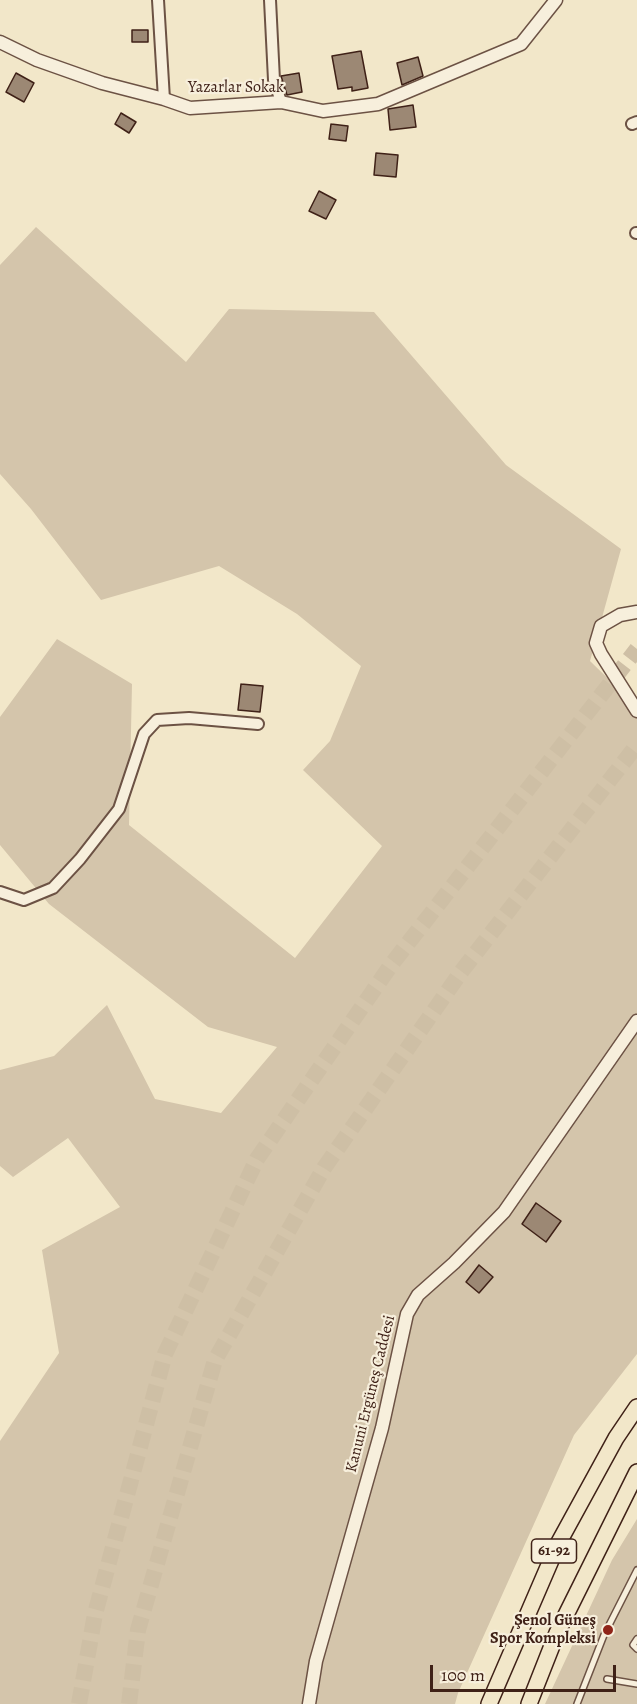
<!DOCTYPE html>
<meta charset="utf-8">
<style>
body{margin:0}
#map{position:relative;width:637px;height:1704px;overflow:hidden;background:#f2e7c9;font-family:Alegreya,serif}
canvas{display:block}
.scale{position:absolute;left:430px;top:1665px;width:186px;height:27px;box-sizing:border-box;border:3px solid #3f2117;border-top:0;padding-left:8px;font-size:18px;line-height:21px;white-space:nowrap;color:#3f2117;-webkit-text-stroke:4px #f7efdc;paint-order:stroke}
</style>
<div id="map">
<canvas width="637" height="1704"></canvas>
<div class="scale">100 m</div>
</div>
<script>
const ctx = document.querySelector('canvas').getContext('2d');
ctx.lineJoin = 'round';
function fillPath(path, color) {
  ctx.fillStyle = color;
  ctx.fill(path, 'evenodd');
}
function poly(rows) {
  const path = new Path2D();
  for (const r of rows) {
    path.moveTo(r[0], r[1]);
    for (let i = 2; i < r.length; i += 2) path.lineTo(r[i], r[i + 1]);
  }
  return path;
}
function strokePath(path, color, width, dash) {
  ctx.strokeStyle = color;
  ctx.lineWidth = width;
  ctx.lineCap = dash ? 'butt' : 'round';
  ctx.setLineDash(dash || []);
  ctx.stroke(path);
}
function drawText(font, color, halo, rows, align = 'center') {
  ctx.font = font + ' Alegreya,serif';
  ctx.lineWidth = 4.5;
  ctx.setLineDash([]);
  ctx.textBaseline = 'middle';
  ctx.strokeStyle = halo;
  ctx.fillStyle = color;
  for (const [text, x, y, turn = 0] of rows) {
    ctx.save();
    ctx.translate(x, y);
    ctx.rotate((+turn || 0) * Math.PI / 180);
    ctx.textAlign = isNaN(turn) ? turn : align;
    if (halo) ctx.strokeText(text, 0, 0);
    ctx.fillText(text, 0, 0);
    ctx.restore();
  }
}
fillPath(poly([
 [36,227,186,362,229,309,374,312,506,465,621,549,590,661,637,707,637,1354,574,1435,458,1693,455,1704,0,1704,0,1441,59,1353,42,1250,120,1207,68,1138,13,1177,0,1166,0,1070,54,1056,107,1005,155,1099,221,1113,277,1047,208,1027,49,904,0,845,0,717,57,639,132,684,129,825,295,958,382,846,303,770,330,741,361,666,297,614,219,566,101,600,31,509,0,474,0,265],
 [637,1519,637,1704,545,1704,612,1560]
]), '#d4c5ab');
const building = poly([
 [132,30,148,30,148,42,132,42,132,30],
 [361,51,368,88,352,91,352,87,338,89,332,56,361,51],
 [418,57,423,76,402,85,397,63,418,57],
 [16,73,34,83,24,102,6,92,16,73],
 [299,73,302,92,287,95,281,76,299,73],
 [413,105,416,127,390,130,388,109,413,105],
 [121,113,136,122,129,133,115,124,121,113],
 [331,124,348,126,346,141,329,139,331,124],
 [376,153,398,155,396,177,374,175,376,153],
 [319,191,336,200,326,219,309,211,319,191],
 [241,684,263,686,260,712,238,710,241,684],
 [536,1203,561,1221,546,1242,522,1224,536,1203],
 [479,1265,493,1277,479,1293,466,1282,479,1265]
]);
fillPath(building, '#9c8874');
strokePath(building, '#3f2117', 1.5);
strokePath(poly([
 [79,1704,95,1614,165,1354,257,1159,391,965,637,649],
 [129,1704,138,1630,215,1360,324,1168,461,972,637,745]
]), '#cebfa5', 16, [16, 8]);
const service = poly([
 [637,1639,633,1645,637,1649],
 [607,1679,637,1684],
 [577,1704,604,1635,637,1570]
]);
const minor = poly([
 [158,0,164,99],
 [270,0,274,80,281,102],
 [632,124,637,122],
 [636,233,637,233],
 [0,892,24,900,53,888,80,859,119,809,144,734,157,720,189,718,258,724]
]);
const tertiary = poly([
 [0,42,37,60,102,83,164,99,190,108,281,102,323,111,378,104,521,44,556,0],
 [637,612,620,615,601,626,596,643,601,654,637,711],
 [309,1704,316,1661,382,1428,407,1314,418,1295,454,1263,504,1212,637,1021]
]);
const primary = poly([
 [489,1704,558,1544,616,1438,637,1407],
 [529,1704,557,1633,637,1472]
]);
strokePath(service, '#6c5244', 8);
strokePath(minor, '#6c5244', 14);
strokePath(tertiary, '#6c5244', 15);
strokePath(primary, '#3f2117', 18);
strokePath(service, '#f7efdc', 5);
strokePath(minor, '#f7efdc', 10);
strokePath(tertiary, '#f7efdc', 12);
strokePath(primary, '#f2e7c9', 15);
for (const [x, y, r, color] of [
 [608,1630,6,"#8f2418"]
]) {
  const dot = new Path2D();
  dot.arc(x, y, r, 0, 2 * Math.PI);
  ctx.fillStyle = color;
  ctx.fill(dot);
  strokePath(dot, '#f7efdc', 2);
}
for (const [x, y, w] of [
 [554,1551,45]
]) {
  const box = new Path2D();
  box.roundRect(x - w / 2, y - 12, w, 24, 4.5);
  ctx.fillStyle = '#f7efdc';
  ctx.fill(box);
  strokePath(box, '#3f2117', 1.5);
}
drawText('bold 15px', '#3f2117', null, [
 ["61-92",554,1551]
]);
drawText('16px', '#3f2117', '#f7efdc', [
 ["Yazarlar Sokak",236,88],
 ["Kanuni Ergüneş Caddesi",371,1394,-76]
]);
drawText('bold 16px', '#3f2117', '#f7efdc', [
 ["Şenol Güneş",596,1621],
 ["Spor Kompleksi",596,1639]
], 'right');
</script>
